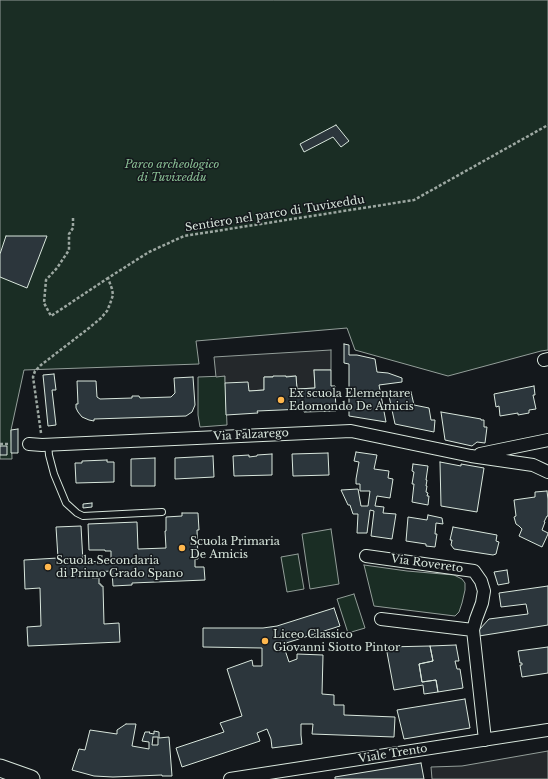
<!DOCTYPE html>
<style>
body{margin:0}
canvas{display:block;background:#14181c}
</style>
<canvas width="548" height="779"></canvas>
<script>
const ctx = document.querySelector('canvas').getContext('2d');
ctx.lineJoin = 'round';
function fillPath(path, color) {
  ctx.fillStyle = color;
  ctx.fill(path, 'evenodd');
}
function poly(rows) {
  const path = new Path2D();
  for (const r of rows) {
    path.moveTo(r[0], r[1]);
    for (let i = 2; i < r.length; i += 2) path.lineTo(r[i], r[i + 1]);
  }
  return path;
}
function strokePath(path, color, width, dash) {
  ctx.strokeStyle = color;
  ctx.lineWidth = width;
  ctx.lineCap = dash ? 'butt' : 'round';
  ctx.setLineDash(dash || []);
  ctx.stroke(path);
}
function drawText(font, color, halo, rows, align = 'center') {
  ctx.font = font + ' "Libre Baskerville",serif';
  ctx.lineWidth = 3;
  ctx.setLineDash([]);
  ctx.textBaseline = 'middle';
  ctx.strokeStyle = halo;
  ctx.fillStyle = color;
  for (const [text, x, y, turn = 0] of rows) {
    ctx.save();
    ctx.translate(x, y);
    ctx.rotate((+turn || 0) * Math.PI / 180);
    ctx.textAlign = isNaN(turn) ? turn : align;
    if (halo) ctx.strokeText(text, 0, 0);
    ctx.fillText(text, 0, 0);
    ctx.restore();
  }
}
const green = poly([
 [0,0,548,0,548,350,541,351,448,376,355,350,347,328,196,341,199,364,24,370,11,430,12,459,0,459,0,0],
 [225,376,227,425,200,427,198,415,198,377,225,376],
 [331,529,339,584,310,589,302,534,331,529],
 [298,554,304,589,287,592,281,557,298,554],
 [364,565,407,571,454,575,462,579,465,583,465,590,462,603,459,612,455,616,374,606,364,565],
 [354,594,365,628,348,633,337,599,354,594]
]);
fillPath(green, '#1a2d24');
strokePath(green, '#939e99', 1);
const parking = poly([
 [331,350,331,370,314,370,315,388,297,389,296,376,264,377,264,390,249,391,225,383,225,376,216,377,214,357,331,350],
 [548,751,548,779,432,779,431,767,462,766,548,751]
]);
fillPath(parking, '#24282b');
strokePath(parking, '#939e99', 1);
const building = poly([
 [336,125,349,141,341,147,333,137,304,152,300,144,336,125],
 [6,236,47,236,27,288,0,277,0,254,6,236],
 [344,344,349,345,349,355,357,355,375,359,377,372,388,373,402,378,402,382,379,385,386,422,349,416,349,364,344,363,344,344],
 [314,370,331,370,331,386,335,386,336,411,304,412,304,409,257,411,258,413,226,415,225,383,248,382,249,391,264,390,264,377,273,377,273,376,286,376,286,377,296,376,297,389,315,388,314,370],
 [54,374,56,390,52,390,56,425,48,426,43,375,54,374],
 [193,377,195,405,192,412,186,416,94,419,94,421,89,420,82,417,78,412,76,408,76,404,78,404,77,381,96,381,97,397,100,399,132,398,132,396,139,396,140,398,171,397,175,393,174,378,193,377],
 [534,386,535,395,533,395,536,409,529,410,529,413,518,415,518,413,500,416,499,406,496,407,494,394,534,386],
 [411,392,414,405,429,408,431,420,435,420,434,432,395,424,389,396,411,392],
 [441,412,481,419,481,420,484,420,484,427,487,427,485,443,477,442,472,446,445,440,441,412],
 [18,429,18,453,11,453,11,430,18,429],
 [0,446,7,446,7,455,0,455,0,446],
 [356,452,377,455,374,469,389,471,388,478,393,479,390,498,377,496,375,506,384,507,383,513,396,514,392,539,371,536,374,511,370,510,367,533,357,533,358,514,353,514,350,505,348,505,341,490,358,489,361,506,368,506,370,491,360,491,360,484,356,484,356,479,359,462,354,461,356,452],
 [328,453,329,475,293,476,292,454,328,453],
 [272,454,272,475,234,476,233,456,249,455,249,457,257,456,257,455,272,454],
 [213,456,214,477,175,479,175,458,213,456],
 [155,458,155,486,131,486,131,459,155,458],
 [107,460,107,462,114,462,114,482,76,483,75,463,82,463,82,461,107,460],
 [440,462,461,466,461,464,484,468,477,512,441,506,440,462],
 [413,464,428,466,426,480,427,480,426,486,427,486,426,492,428,493,427,496,429,496,428,505,412,502,414,484,412,484,414,472,412,471,413,464],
 [547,491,548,499,548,516,547,516,544,522,545,522,542,530,548,533,548,534,542,547,519,536,522,529,519,526,516,524,514,517,516,516,514,500,535,497,535,492,547,491],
 [92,503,92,507,83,508,83,504,92,503],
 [182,513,198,513,199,530,197,530,198,559,195,559,195,567,204,567,205,580,132,583,132,585,113,586,112,571,91,572,92,578,99,578,99,584,101,584,101,586,103,586,104,624,119,623,120,642,28,646,27,627,41,626,40,588,25,589,24,560,58,558,56,527,81,526,83,562,111,561,111,551,105,551,105,550,89,550,88,524,137,522,138,549,166,548,165,531,166,531,166,517,182,516,182,513],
 [428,515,442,518,443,524,436,523,435,534,437,534,435,547,426,546,426,544,406,541,408,517,427,520,428,515],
 [453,527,497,535,496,541,499,542,496,554,493,555,454,549,451,545,452,540,450,540,453,527],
 [507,570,509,583,498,585,494,572,507,570],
 [548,586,548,625,479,636,479,630,489,619,528,614,526,604,501,607,499,593,548,586],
 [334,608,340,626,283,644,289,662,297,659,297,654,323,655,322,694,334,695,334,705,344,705,344,715,395,717,394,737,312,734,313,724,301,724,301,735,302,744,272,748,271,739,267,729,257,733,260,741,182,767,176,748,224,732,220,723,242,716,227,669,252,660,253,666,262,666,262,648,203,647,203,628,263,628,277,626,334,608],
 [456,645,459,661,455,661,457,669,460,669,463,688,438,692,436,680,422,682,419,664,433,661,430,646,456,645],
 [430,646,433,661,419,664,422,682,436,680,438,692,424,694,423,685,394,690,386,647,430,646],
 [548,647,548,673,522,677,520,665,522,665,522,663,520,663,518,651,548,647],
 [465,699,470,728,404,739,397,710,465,699],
 [126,724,136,724,132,746,149,749,149,742,142,741,145,732,150,732,149,733,154,734,154,731,159,732,159,738,169,737,172,776,162,776,162,775,113,777,94,776,72,770,79,749,85,750,90,730,117,734,117,730,126,724],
 [153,737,158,737,158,745,152,745,153,737],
 [421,763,424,779,335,779,335,777,421,763]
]);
fillPath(building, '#2c363c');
strokePath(building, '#d8e6dc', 1);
const service = poly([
 [48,444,49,455,54,474,66,503,77,513,83,516,162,512]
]);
const minor = poly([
 [544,360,548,359],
 [29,444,42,445,351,431,471,456,533,465,548,472],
 [480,454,548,440],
 [366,556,474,571,481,581,484,591,482,603,476,619,473,630,485,740],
 [381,619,473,630],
 [230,779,548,730]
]);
const secondary = poly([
 [0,768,31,779]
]);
strokePath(service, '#d8e6dc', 8);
strokePath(minor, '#d8e6dc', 14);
strokePath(secondary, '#d8e6dc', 19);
strokePath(poly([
 [73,218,73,228,69,234,69,250,57,268,46,280,44,303,51,316,108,278],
 [41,433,33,377,35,371,41,365,89,328,101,318,107,311,110,304,113,295,112,289,108,278,149,252,184,236,414,200,548,125],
 [0,444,10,444]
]), '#9da8a2', 2.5, [3, 2]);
strokePath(service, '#14181c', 6);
strokePath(minor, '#14181c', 12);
strokePath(secondary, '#14181c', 17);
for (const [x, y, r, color] of [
 [281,400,4,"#ffb74d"],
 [182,548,4,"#ffb74d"],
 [48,567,4,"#ffb74d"],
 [265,641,4,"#ffb74d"]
]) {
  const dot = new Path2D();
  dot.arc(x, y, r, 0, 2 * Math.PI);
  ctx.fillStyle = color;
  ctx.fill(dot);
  strokePath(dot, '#14181c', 1.5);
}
drawText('italic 11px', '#8ac095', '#14181c', [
 ["Parco archeologico",172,165],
 ["di Tuvixeddu",172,178]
]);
drawText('11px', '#d8e6dc', '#14181c', [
 ["Sentiero nel parco di Tuvixeddu",275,214,-9],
 ["Via Falzarego",251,435,-3],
 ["Via Rovereto",427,564,8],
 ["Viale Trento",393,754,-9]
]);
drawText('11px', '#d8e6dc', '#14181c', [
 ["Ex scuola Elementare",289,394],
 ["Edomondo De Amicis",289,407],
 ["Scuola Primaria",190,542],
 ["De Amicis",190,555],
 ["Scuola Secondaria",56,561],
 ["di Primo Grado Spano",56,574],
 ["Liceo Classico",273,635],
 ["Giovanni Siotto Pintor",273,648]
], 'left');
</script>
